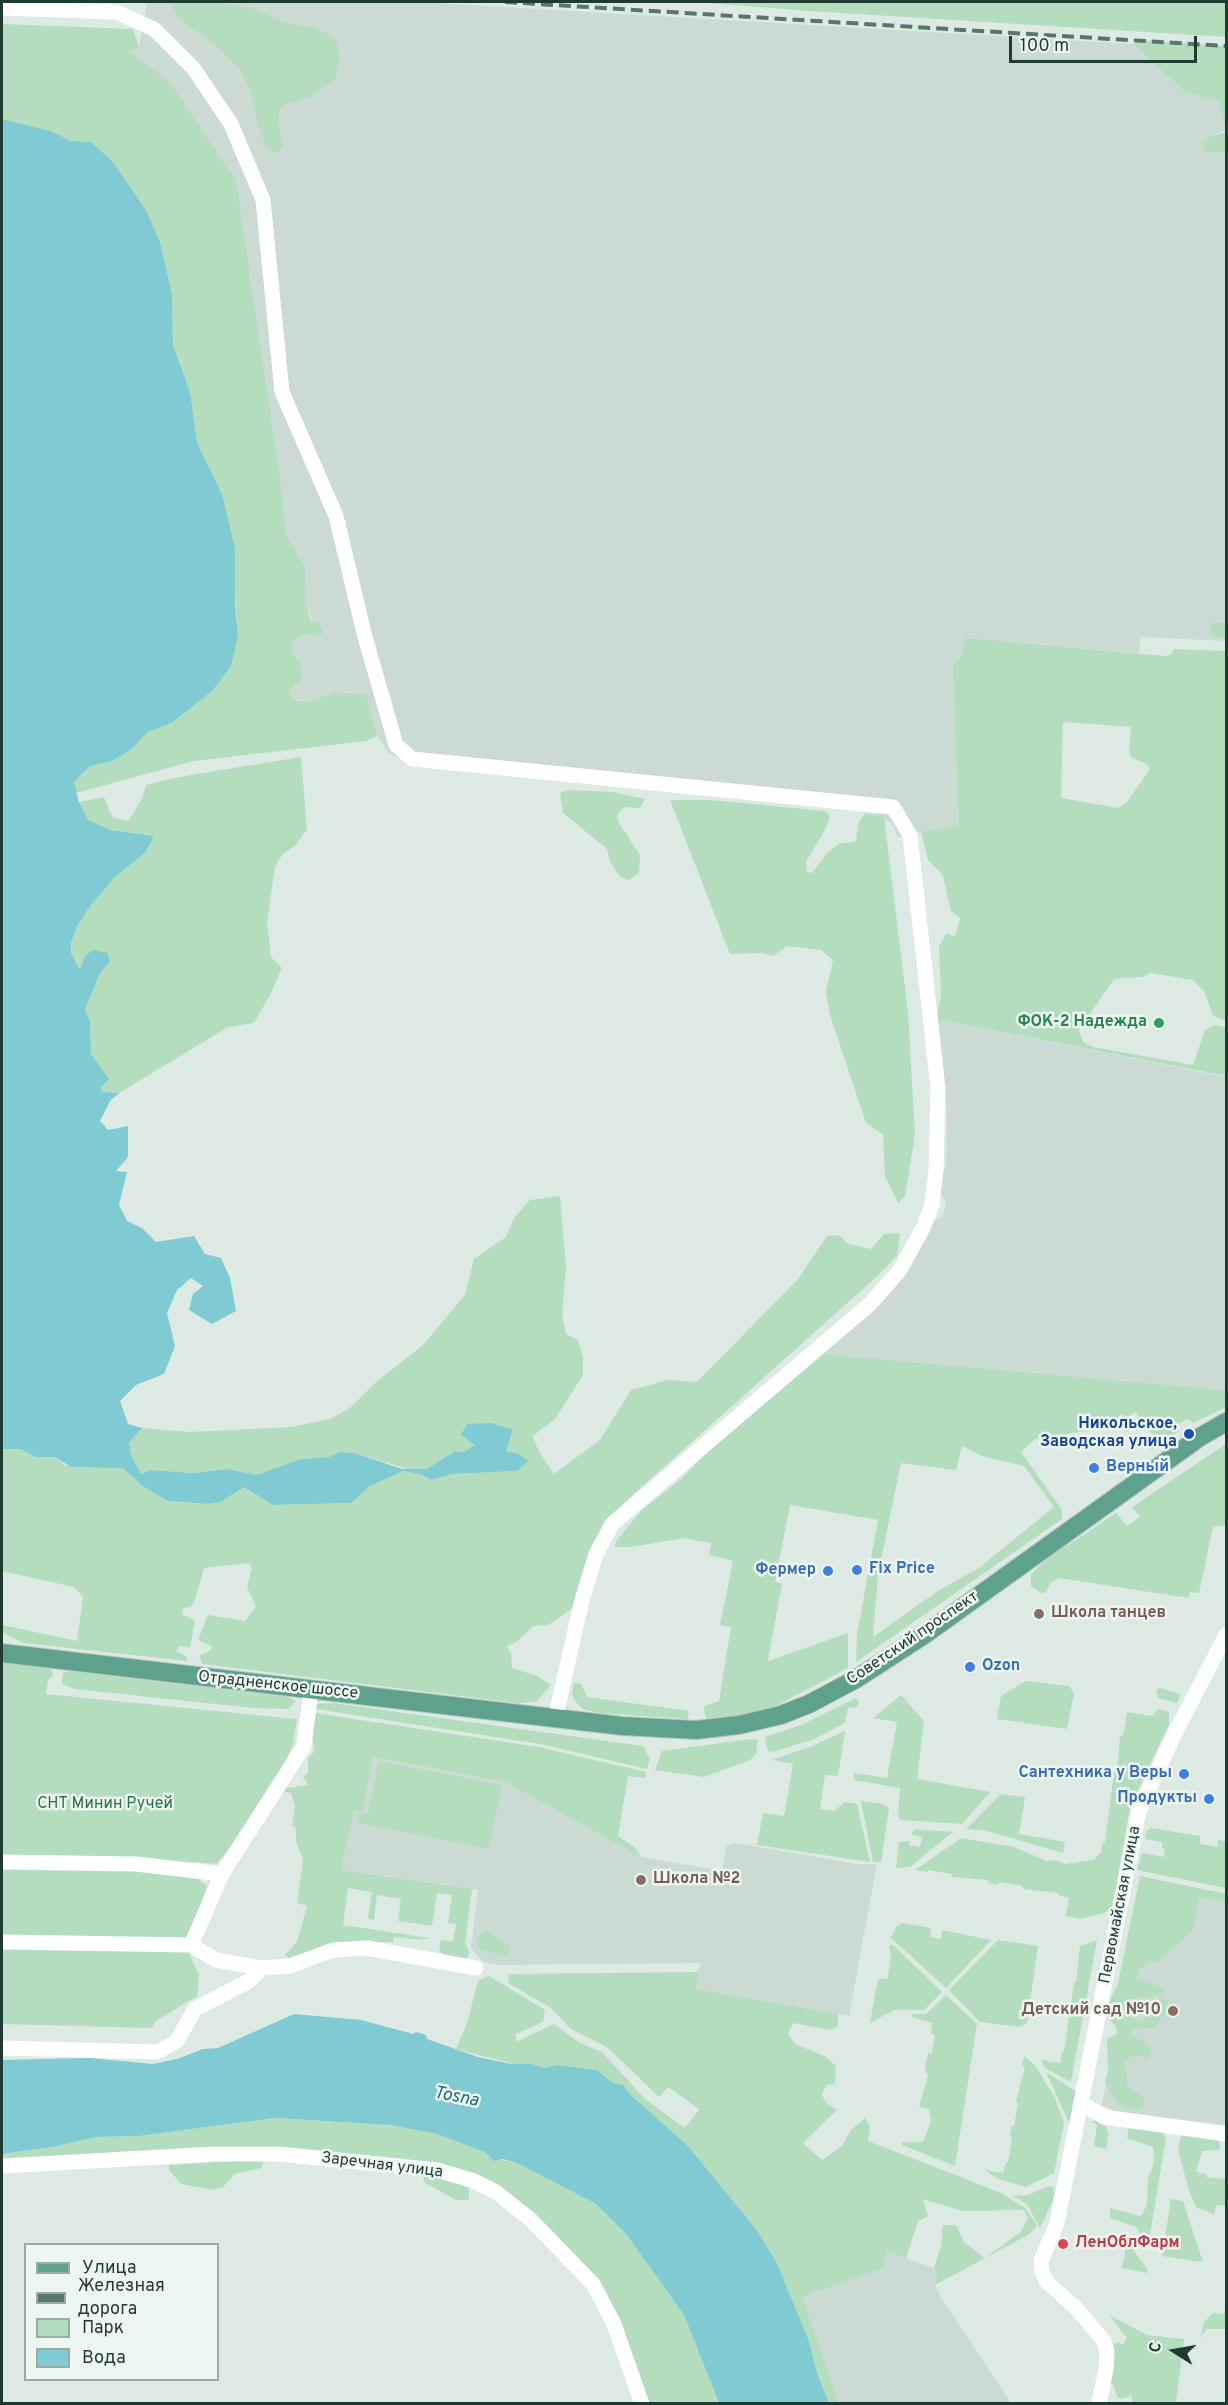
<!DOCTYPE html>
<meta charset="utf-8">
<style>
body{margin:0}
#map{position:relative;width:1228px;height:2405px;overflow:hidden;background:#dceae3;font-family:Overpass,sans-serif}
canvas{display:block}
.frame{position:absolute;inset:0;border:3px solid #1e3a31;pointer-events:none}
.legend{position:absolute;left:24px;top:2243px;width:195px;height:138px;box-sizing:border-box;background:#edf6f1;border:2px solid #9aaba4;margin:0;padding:8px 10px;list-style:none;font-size:18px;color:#1e3a31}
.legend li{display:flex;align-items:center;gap:12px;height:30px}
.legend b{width:30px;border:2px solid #9aaba4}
.north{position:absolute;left:1144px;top:2321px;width:60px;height:60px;-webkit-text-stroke:4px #edf6f1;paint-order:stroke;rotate:281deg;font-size:16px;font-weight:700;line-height:24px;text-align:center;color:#1e3a31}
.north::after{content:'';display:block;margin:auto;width:21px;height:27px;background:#1e3a31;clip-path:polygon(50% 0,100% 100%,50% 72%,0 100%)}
.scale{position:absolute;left:1009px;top:36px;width:188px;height:27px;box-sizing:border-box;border:3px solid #1e3a31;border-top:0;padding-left:8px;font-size:18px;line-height:21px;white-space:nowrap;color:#1e3a31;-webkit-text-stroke:4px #edf6f1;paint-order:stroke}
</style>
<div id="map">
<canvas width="1228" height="2405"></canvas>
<div class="frame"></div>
<ul class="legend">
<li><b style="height:8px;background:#5ea28e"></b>Улица</li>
<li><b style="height:8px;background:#57766c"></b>Железная дорога</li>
<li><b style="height:16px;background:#b3ddbd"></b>Парк</li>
<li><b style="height:16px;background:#80cad3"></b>Вода</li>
</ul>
<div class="north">С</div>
<div class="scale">100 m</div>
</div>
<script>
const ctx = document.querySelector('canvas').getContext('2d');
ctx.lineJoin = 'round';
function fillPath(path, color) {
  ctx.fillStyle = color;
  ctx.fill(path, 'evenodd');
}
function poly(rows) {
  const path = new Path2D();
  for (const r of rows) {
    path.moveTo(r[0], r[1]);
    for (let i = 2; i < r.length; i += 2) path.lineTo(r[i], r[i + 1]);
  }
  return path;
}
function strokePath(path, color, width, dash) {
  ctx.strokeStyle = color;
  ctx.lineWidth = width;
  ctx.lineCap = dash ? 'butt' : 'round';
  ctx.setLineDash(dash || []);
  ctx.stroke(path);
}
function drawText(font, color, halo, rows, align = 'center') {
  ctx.font = font + ' Overpass,sans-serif';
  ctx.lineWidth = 5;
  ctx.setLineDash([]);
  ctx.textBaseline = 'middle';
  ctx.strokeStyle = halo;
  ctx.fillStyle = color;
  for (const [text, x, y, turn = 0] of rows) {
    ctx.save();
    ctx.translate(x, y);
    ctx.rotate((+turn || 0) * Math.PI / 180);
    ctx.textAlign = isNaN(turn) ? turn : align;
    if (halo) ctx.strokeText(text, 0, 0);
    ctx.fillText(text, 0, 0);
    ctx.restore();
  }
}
fillPath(poly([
 [147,2,418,2,1133,44,1185,92,1218,101,1226,130,1209,137,1205,152,1226,153,1226,641,1141,637,1138,653,965,639,961,657,953,664,958,825,898,837,891,823,876,813,400,759,389,753,377,736,366,694,333,692,311,702,296,702,289,692,296,686,299,661,291,652,294,640,304,634,319,636,305,603,306,569,286,534,283,501,131,53,139,47],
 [936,1019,1226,1077,1226,1390,821,1354,895,1288,911,1266,928,1229,936,1220,943,1216,946,1202,938,1188,946,1164,947,1110],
 [373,1757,505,1782,641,1857,722,1871,726,1846,736,1843,856,1864,877,1864,849,2016,695,1989,700,1963,499,1965,483,1962,471,1948,478,1890,341,1870,354,1809,363,1810],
 [1199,1897,1226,1902,1226,2125,1117,2112,1102,2105,1131,1952,1194,1929],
 [886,2251,934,2268,937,2273,935,2285,941,2297,1011,2403,839,2403,801,2297,882,2268]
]), '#cbdad2');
fillPath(poly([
 [170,2,217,2,255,9,286,23,317,28,336,40,340,59,335,80,310,97,284,104,279,112,278,121,283,147,276,153,267,149,257,121,251,92,239,69,215,45,179,19],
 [694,2,1226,2,1226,37,809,11],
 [2,24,133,29,139,47,131,53,170,82,236,181,283,501,286,534,306,569,305,603,311,621,318,622,323,632,320,636,304,634,294,640,291,652,300,661,302,678,289,692,296,701,311,702,333,692,366,694,377,736,366,741,194,761,76,793,74,782,90,766,112,761,131,750,148,732,172,723,212,691,238,635,234,579,222,494,197,443,190,391,173,346,172,294,160,242,147,212,91,142,71,141,51,131,2,119],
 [1142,40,1226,46,1226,130,1218,101,1185,92,1133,44],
 [1226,132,1226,153,1205,152,1202,142,1209,137],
 [1212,623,1226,623,1226,638,1213,637,1209,632],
 [965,638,1165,656,1171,655,1174,649,1226,651,1226,1021,1213,1016,1204,991,1193,980,1150,973,1143,977,1114,979,1079,1030,1083,1042,1093,1047,1193,1065,1205,1030,1215,1025,1226,1027,1226,1076,936,1019,941,997,939,946,947,933,955,937,960,918,951,911,943,875,928,860,921,832,958,825,953,664,961,657],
 [1063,722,1131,727,1129,751,1131,757,1148,765,1150,769,1127,802,1118,808,1061,798],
 [301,757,307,829,296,845,283,854,275,866,267,922,271,957,282,968,271,993,254,1023,228,1027,119,1093,102,1092,100,1088,108,1079,91,1054,90,1021,85,1010,99,975,110,961,108,953,85,956,80,971,71,953,71,943,77,926,91,905,116,876,145,853,154,836,111,830,87,820,79,802,104,797,113,818,128,821,141,801,146,785,179,777],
 [569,790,613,792,645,799,640,808,624,807,617,814,619,823,640,855,639,873,629,880,621,878,610,862,607,849,563,813,560,793],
 [670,800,710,800,826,811,830,816,826,828,806,862,807,872,812,873,828,852,839,844,856,841,858,824,865,813,884,816,908,1012,915,1135,905,1196,898,1203,885,1176,883,1134,866,1123,830,1015,826,992,833,960,821,950,787,946,773,956,763,953,730,954],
 [560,1196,566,1266,562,1314,566,1334,578,1340,583,1357,583,1375,555,1419,533,1436,538,1450,554,1474,600,1440,631,1390,668,1380,697,1382,798,1279,827,1236,839,1235,848,1244,871,1249,884,1234,900,1233,897,1256,873,1280,627,1500,611,1520,572,1609,548,1625,533,1626,520,1639,507,1647,511,1653,512,1668,537,1676,551,1685,536,1702,517,1703,202,1664,199,1656,211,1650,212,1646,198,1640,208,1615,245,1621,256,1606,247,1587,252,1568,248,1563,204,1568,195,1600,191,1607,183,1608,182,1614,195,1621,190,1648,179,1646,176,1651,187,1657,187,1661,23,1643,2,1632,2,1625,77,1641,83,1597,74,1587,2,1571,2,1449,20,1449,36,1457,55,1457,65,1465,81,1468,96,1466,123,1468,141,1485,173,1502,207,1504,244,1487,273,1505,351,1503,370,1486,403,1471,419,1474,432,1480,453,1474,517,1471,506,1452,513,1431,492,1423,464,1438,476,1444,473,1447,464,1452,455,1451,427,1469,411,1470,355,1453,340,1452,329,1457,301,1459,256,1475,227,1469,193,1473,151,1470,141,1474,131,1455,129,1443,142,1428,189,1432,291,1427,330,1419,351,1407,375,1383,423,1345,465,1295,474,1259,506,1237,514,1218,530,1200],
 [821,1354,1226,1390,1226,1407,1193,1423,1187,1419,1176,1426,1179,1431,1151,1450,1146,1444,1154,1437,1135,1412,1127,1417,1122,1414,1111,1427,1035,1439,1021,1452,1062,1510,1062,1519,856,1662,857,1634,878,1520,790,1505,775,1582,782,1583,768,1661,848,1633,848,1668,776,1706,748,1714,706,1720,704,1706,719,1701,731,1627,720,1625,733,1561,709,1555,711,1543,684,1538,631,1547,615,1547,616,1541,642,1510,681,1479,706,1453],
 [962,1446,982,1456,1024,1466,1054,1507,980,1567,938,1591,873,1637,878,1574,901,1463,956,1470],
 [1226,1444,1226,1525,1213,1527,1199,1593,1190,1592,1188,1598,1059,1578,1050,1583,1046,1592,1041,1593,1031,1586,1031,1574,1055,1551,1070,1544,1116,1513,1127,1526,1140,1517,1132,1507],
 [2,1659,43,1664,51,1669,53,1675,48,1680,46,1694,297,1719,293,1744,277,1780,225,1854,216,1864,195,1862,190,1865,189,1872,207,1886,188,1944,189,1953,199,1975,197,1996,156,2021,151,2028,2,2024],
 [69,1671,288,1697,296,1701,288,1709,252,1708,75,1689,62,1684,63,1673],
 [1026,1681,1069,1686,1074,1693,1067,1729,997,1719,1001,1696],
 [574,1683,581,1684,587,1697,689,1711,688,1719,598,1713,583,1709,576,1702,572,1694],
 [1160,1688,1180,1694,1177,1703,1158,1698,1156,1690],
 [901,1695,924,1721,917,1779,990,1792,962,1824,901,1820,898,1817,900,1788,854,1780,854,1773,887,1778,897,1722,873,1718],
 [856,1698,859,1702,857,1707,848,1708,845,1723,812,1740,772,1752,768,1751,765,1737,801,1725],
 [333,1703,643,1746,650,1759,647,1769,540,1744,316,1709,317,1704],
 [1158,1709,1169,1712,1169,1724,1130,1807,1116,1889,1112,1907,1106,1912,1081,1919,1066,1916,1069,1898,1058,1895,1058,1893,1023,1889,1022,1886,999,1882,998,1885,988,1883,988,1880,952,1877,952,1874,928,1870,928,1872,915,1870,961,1838,1014,1847,1047,1861,1055,1860,1065,1864,1093,1860,1101,1853,1103,1842,1105,1842,1114,1772,1117,1772,1120,1736,1123,1736,1127,1712,1153,1716],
 [315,1713,539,1747,646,1772,645,1778,628,1776,618,1836,635,1848,641,1857,505,1782,373,1757,363,1811,354,1810,341,1870,472,1889,465,1943,469,1952,468,1958,467,1961,446,1957,439,1950,441,1940,453,1941,456,1924,448,1923,452,1895,437,1893,432,1926,398,1921,401,1899,377,1895,374,1920,368,1919,372,1892,348,1888,343,1925,429,1938,421,1940,394,1937,393,1942,345,1942,289,1958,285,1955,297,1942,307,1906,297,1903,303,1859,296,1842,296,1828,292,1826,295,1805,291,1794,281,1789,308,1785,303,1777,308,1773,308,1758,314,1752,312,1733],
 [845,1731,838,1776,825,1775,820,1809,834,1811,845,1802,857,1804,870,1862,757,1845,763,1813,784,1816,793,1764,772,1760,812,1746],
 [750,1739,758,1740,756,1754,750,1760,704,1777,655,1770,662,1751],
 [379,1761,502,1785,489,1849,357,1823,359,1813,368,1814],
 [1001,1794,1025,1797,1019,1834,1065,1842,1063,1853,987,1831,966,1829],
 [861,1801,883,1804,889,1808,881,1862,873,1862],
 [1151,1828,1200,1836,1200,1844,1217,1847,1218,1840,1226,1841,1226,1888,1137,1870,1142,1853,1164,1857,1165,1849,1162,1848,1162,1842,1145,1839,1147,1830],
 [914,1829,953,1832,910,1867,896,1868,899,1842,910,1841,909,1845,920,1847,922,1837,911,1834],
 [1140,1876,1226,1894,1226,1902,1199,1897,1194,1929,1159,1961,1149,1961,1139,1970,1136,1978,1165,1989,1161,1995,1142,1997,1130,2010,1130,2018,1138,2021,1143,2020,1160,1998,1168,2001,1165,2012,1154,2028,1130,2029,1133,2037,1145,2041,1151,2052,1148,2058,1134,2055,1124,2061,1127,2085,1144,2099,1143,2106,1136,2110,1118,2103,1105,2082,1108,2070,1107,2039,1118,2033,1115,2025,1110,2020,1107,2007,1118,1983],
 [902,1923,931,1928,930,1937,941,1939,942,1930,991,1940,946,1988,891,1938,896,1927],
 [487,1930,511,1948,507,1957,480,1949,476,1942,478,1937],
 [998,1940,1038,1946,1027,2023,1018,2027,980,2022,949,1990],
 [1097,1940,1071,2082,1045,2068,1041,2060,1060,2063,1062,2052,1064,2052,1074,1982,1076,1982,1080,1946],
 [892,1944,942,1992,924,2010,894,2010,870,2023,878,1979,886,1979,888,1977,891,1953,889,1946],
 [699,1972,696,1989,838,2014,838,2026,830,2030,793,2023,788,2034,795,2044,826,2057,836,2066,835,2084,826,2085,822,2095,826,2103,837,2110,803,2143,822,2160,842,2146,851,2130,865,2118,870,2126,868,2141,999,2192,1025,2208,1037,2225,1030,2234,935,2285,937,2273,934,2268,941,2246,943,2225,956,2225,964,2242,985,2258,1021,2232,1028,2218,1024,2210,962,2211,923,2199,928,2216,918,2221,906,2258,887,2251,882,2268,802,2297,839,2403,829,2403,817,2373,809,2341,776,2261,756,2229,688,2146,631,2095,623,2085,613,2083,597,2070,556,2065,544,2068,532,2064,518,2065,456,2049,467,2023,478,1981,489,1976,545,2010,543,2022,516,2034,516,2042,554,2024,580,2043,602,2052,645,2099,685,2128,699,2109,668,2087,659,2097,607,2047,571,2029,551,2008,508,1983,509,1974],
 [946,1995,977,2024,955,2166,902,2145,902,2142,923,2142,931,2121,929,2109,919,2107,928,2076,925,2070,928,2053,932,2053,935,2035,931,2034,932,2023,912,2017,912,2014,926,2014],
 [1024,2056,1035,2065,1055,2098,1064,2123,1054,2173,1026,2187,998,2179,985,2170,1003,2173,1006,2162,1008,2162,1012,2138,1010,2137,1012,2126,1014,2126,1018,2103,1016,2102,1025,2067,1022,2066],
 [1046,2072,1077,2092,1071,2124,1069,2123],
 [275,2118,390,2125,437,2134,484,2152,488,2157,517,2163,596,2204,626,2234,684,2315,719,2403,645,2403,614,2314,496,2187,357,2155,2,2162,2,2154,52,2147,96,2137,139,2136],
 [1095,2120,1104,2122,1108,2132,1107,2149,1094,2146,1097,2125,1092,2122],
 [1129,2126,1162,2131,1166,2138,1148,2247,1136,2227,1110,2218,1110,2208,1141,2216,1147,2205,1148,2176,1152,2170,1154,2159,1153,2147,1127,2138],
 [1181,2134,1217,2139,1220,2143,1219,2150,1202,2151,1196,2172,1207,2174,1206,2177,1226,2179,1226,2206,1216,2205,1214,2214,1197,2208,1190,2193,1178,2151],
 [265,2159,261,2168,235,2174,223,2187,213,2190,181,2184,169,2170,169,2165],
 [422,2172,468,2182,469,2200,456,2200,424,2182],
 [1049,2186,1054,2188,1053,2200,1040,2228,1027,2204,1013,2196,1028,2195],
 [1171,2199,1183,2201,1203,2262,1162,2256],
 [1127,2242,1148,2270,1147,2273,1122,2268],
 [1226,2304,1226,2329,1206,2329,1200,2339,1204,2322,1213,2313,1224,2314],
 [1109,2315,1147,2335,1184,2339,1176,2403,1133,2403,1131,2396,1122,2399,1117,2397,1113,2384,1111,2384,1114,2345,1117,2342,1123,2345,1127,2338]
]), '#b3ddbd');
fillPath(poly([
 [2,119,51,131,71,141,91,142,113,162,147,212,160,242,172,294,173,346,190,391,197,443,222,494,235,549,235,604,238,635,231,666,212,691,172,723,148,732,131,750,112,761,90,766,74,782,79,802,88,820,111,830,154,836,145,853,116,876,91,905,77,926,71,943,71,953,80,970,85,956,93,950,108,953,110,961,99,975,85,1010,90,1021,91,1054,109,1079,100,1088,103,1092,119,1093,110,1101,100,1121,108,1130,128,1126,128,1157,116,1171,127,1172,119,1205,127,1221,142,1228,156,1242,194,1236,205,1254,221,1258,230,1278,236,1311,212,1324,189,1310,193,1294,203,1286,191,1278,177,1290,167,1313,175,1346,164,1374,136,1385,120,1401,128,1424,142,1428,129,1443,131,1455,141,1474,151,1470,193,1473,227,1469,256,1475,301,1459,329,1457,340,1452,355,1453,402,1469,427,1469,455,1451,464,1452,475,1445,461,1435,467,1424,492,1423,513,1430,506,1452,517,1453,528,1461,517,1471,453,1474,432,1480,419,1474,403,1471,370,1486,351,1503,273,1505,244,1487,220,1502,207,1504,168,1501,141,1485,123,1468,71,1467,55,1457,36,1457,20,1449,2,1449],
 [294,2014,361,2020,413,2034,416,2032,426,2035,427,2039,478,2057,511,2064,532,2064,544,2068,556,2065,597,2070,613,2083,623,2085,631,2095,688,2146,756,2229,776,2261,809,2341,817,2373,829,2403,719,2403,684,2315,626,2234,596,2204,517,2163,503,2159,494,2161,484,2152,437,2134,390,2125,275,2118,139,2136,96,2137,52,2147,2,2154,2,2060,90,2058,153,2064,177,2059,203,2049,218,2048]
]), '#80cad3');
const major = poly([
 [2,1653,622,1726,696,1730,739,1725,781,1715,809,1704,856,1679,924,1635,1200,1437,1226,1422]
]);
strokePath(major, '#bcc4c1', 20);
strokePath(poly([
 [2,8,116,12,154,29,194,69,231,124,263,200,282,392,336,516,365,637,396,745,412,759,893,807,910,835,938,1088,936,1170,932,1205,923,1228,900,1270,870,1304,612,1524,596,1554,582,1600,555,1719],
 [2,1862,136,1864,222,1874],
 [2,1942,191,1945,216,1960,262,1968,290,1966,333,1950,367,1948,476,1968],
 [191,1945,222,1874,304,1746,311,1689],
 [2,2048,157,2052,177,2041,195,2009,249,1981,262,1968],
 [1081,2103,1104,2117,1226,2134],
 [2,2166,214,2154,279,2154,437,2170,474,2181,496,2192,530,2219,593,2284,614,2324,642,2404],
 [1099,2404,1106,2369,1107,2353,1104,2341,1076,2308,1047,2282,1042,2272,1041,2261,1057,2223,1139,1811,1174,1735,1226,1635]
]), '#fff', 15);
strokePath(major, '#5ea28e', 18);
strokePath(poly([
 [505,2,1226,46]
]), '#57766c', 4, [12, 6]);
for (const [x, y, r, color] of [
 [1159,1023,6,"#2e9e5b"],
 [1189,1434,6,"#1a4fb4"],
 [1094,1468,6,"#3f7fe0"],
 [857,1570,6,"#3f7fe0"],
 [828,1571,6,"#3f7fe0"],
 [1039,1614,6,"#8d6e63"],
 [970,1667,6,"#3f7fe0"],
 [1184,1774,6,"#3f7fe0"],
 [1209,1799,6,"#3f7fe0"],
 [641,1880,6,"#8d6e63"],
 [1173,2011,6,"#8d6e63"],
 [1063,2244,6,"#e0444e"]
]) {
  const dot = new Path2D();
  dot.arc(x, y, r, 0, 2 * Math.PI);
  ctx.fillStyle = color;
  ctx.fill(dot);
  strokePath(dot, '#edf6f1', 2);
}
drawText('bold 16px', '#27864d', '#edf6f1', [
 ["ФОК-2 Надежда",1147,1023]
], 'right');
drawText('bold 16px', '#164399', '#edf6f1', [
 ["Никольское,",1177,1425],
 ["Заводская улица",1177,1443]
], 'right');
drawText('bold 16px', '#366cbe', '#edf6f1', [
 ["Верный",1106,1468],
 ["Fix Price",869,1570],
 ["Фермер",816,1571,"right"],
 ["Ozon",982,1667],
 ["Сантехника у Веры",1172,1774,"right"],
 ["Продукты",1197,1799,"right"]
], 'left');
drawText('bold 16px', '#785e54', '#edf6f1', [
 ["Школа танцев",1051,1614],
 ["Школа №2",653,1880],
 ["Детский сад №10",1161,2011,"right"]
], 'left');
drawText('16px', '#1e3a31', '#edf6f1', [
 ["Советский проспект",913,1639,-34],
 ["Отрадненское шоссе",278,1686,6],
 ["Первомайская улица",1121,1905,-79],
 ["Заречная улица",382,2166,7]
]);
drawText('16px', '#267240', '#edf6f1', [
 ["СНТ Минин Ручей",105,1805]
]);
drawText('bold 16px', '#be3a42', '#edf6f1', [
 ["ЛенОблФарм",1075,2244]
], 'left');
drawText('italic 18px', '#156b78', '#edf6f1', [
 ["Tosna",456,2098,11]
]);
</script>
